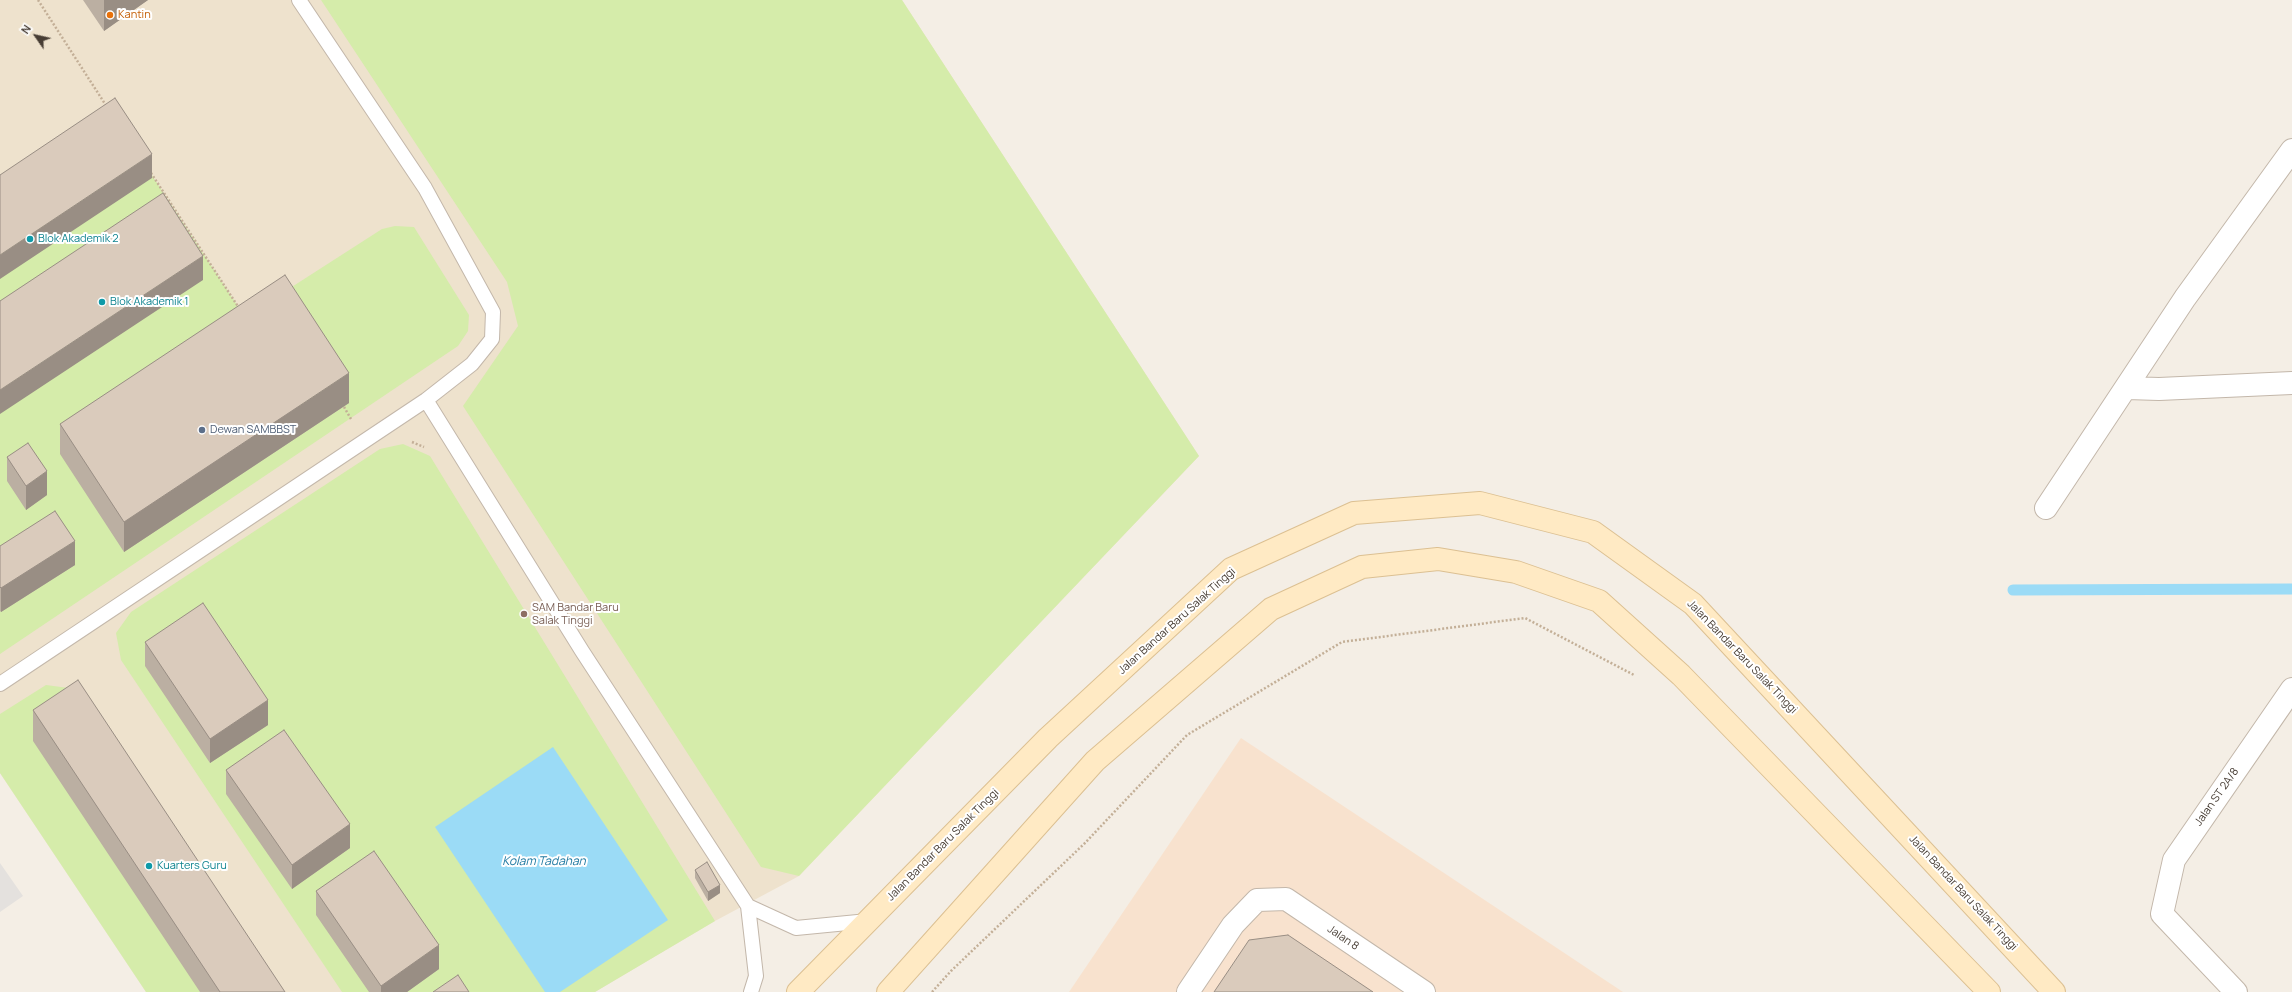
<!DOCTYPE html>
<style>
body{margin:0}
#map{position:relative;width:2292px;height:992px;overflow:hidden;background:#f4eee5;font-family:Manrope,sans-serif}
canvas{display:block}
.north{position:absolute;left:16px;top:16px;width:40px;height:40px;-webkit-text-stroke:3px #fff;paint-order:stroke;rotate:304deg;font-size:11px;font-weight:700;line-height:16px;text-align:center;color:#473d34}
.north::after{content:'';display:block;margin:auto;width:14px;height:18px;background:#473d34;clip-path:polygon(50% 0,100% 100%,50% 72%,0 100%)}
</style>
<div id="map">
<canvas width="2292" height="992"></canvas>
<div class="north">N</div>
</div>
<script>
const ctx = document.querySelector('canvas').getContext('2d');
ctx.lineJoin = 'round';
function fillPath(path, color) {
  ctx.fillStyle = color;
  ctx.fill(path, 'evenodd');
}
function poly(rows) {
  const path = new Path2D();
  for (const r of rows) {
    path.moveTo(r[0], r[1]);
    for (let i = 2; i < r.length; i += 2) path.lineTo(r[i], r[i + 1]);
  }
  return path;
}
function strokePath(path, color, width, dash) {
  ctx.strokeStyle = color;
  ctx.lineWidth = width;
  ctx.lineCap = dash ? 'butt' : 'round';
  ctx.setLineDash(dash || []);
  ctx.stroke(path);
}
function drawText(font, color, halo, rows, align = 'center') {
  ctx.font = font + ' Manrope,sans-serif';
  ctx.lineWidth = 4;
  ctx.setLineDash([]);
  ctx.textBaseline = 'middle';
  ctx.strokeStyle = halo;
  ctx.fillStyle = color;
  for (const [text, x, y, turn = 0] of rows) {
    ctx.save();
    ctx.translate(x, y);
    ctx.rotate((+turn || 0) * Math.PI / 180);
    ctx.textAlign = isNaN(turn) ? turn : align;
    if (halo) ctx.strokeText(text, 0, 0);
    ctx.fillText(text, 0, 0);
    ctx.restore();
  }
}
fillPath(poly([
 [1241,738,1623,992,1069,992]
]), '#f8e2ce');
fillPath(poly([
 [0,0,902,0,1199,456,799,876,715,921,595,992,146,992,0,773]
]), '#eee2cd');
fillPath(poly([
 [321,0,902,0,1199,456,799,876,761,867,463,406,518,326,507,282],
 [117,122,245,317,382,229,395,226,414,227,469,315,468,331,458,346,0,654,0,199],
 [403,444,430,456,715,921,595,992,342,992,121,660,116,633,131,612,380,449],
 [46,685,76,689,274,992,146,992,0,773,0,714]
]), '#d5ecaa');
fillPath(poly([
 [0,863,23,896,0,912]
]), '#e4e1de');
fillPath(poly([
 [553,747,668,920,560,992,545,992,435,827]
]), '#9bdbf6');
strokePath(poly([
 [2013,590,2292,589]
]), '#9bdbf6', 11);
const service = poly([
 [426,400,582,651,748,906,756,976,751,992],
 [0,684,426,400,472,364,492,339,493,312,425,188,299,0],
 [748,906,796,928,868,921]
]);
const minor = poly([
 [2127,388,2159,389,2292,383],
 [2046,508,2185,298,2292,150],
 [1188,992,1233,925,1257,900,1286,899,1424,992],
 [2236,992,2162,914,2174,860,2292,689]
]);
const secondary = poly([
 [798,992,1048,738,1231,569,1354,513,1480,503,1593,532,1693,604,2054,992],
 [888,992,1095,761,1271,609,1362,567,1438,559,1516,572,1599,601,1681,675,1989,992]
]);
strokePath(service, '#c3b7aa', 16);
strokePath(minor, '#c3b7aa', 24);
strokePath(secondary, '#dcc092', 24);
strokePath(poly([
 [38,0,107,107],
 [151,173,239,308],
 [344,407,351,419],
 [412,442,424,447],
 [932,992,951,971,1085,843,1187,735,1342,642,1525,618,1634,675]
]), '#c3af97', 2.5, [2, 2]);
strokePath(service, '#fff', 14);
strokePath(minor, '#fff', 22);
strokePath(secondary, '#ffeac4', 22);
fillPath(poly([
 [83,0,148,0,104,31],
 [349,403,124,552,60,454,60,424],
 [7,457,47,495,26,510,7,481],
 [0,546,75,565,1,612,0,611],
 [145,642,268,725,210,763,145,666],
 [33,710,285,992,200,992,33,741],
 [226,770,350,848,292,889,226,794],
 [695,870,720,893,708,901,695,878],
 [316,891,439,969,407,992,369,992,316,915]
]), '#bbafa2');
fillPath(poly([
 [104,0,148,0,104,31],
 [152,154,152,178,0,279,0,255],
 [203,256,203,280,0,414,0,390],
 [349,373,349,403,124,552,124,522],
 [47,471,47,495,26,510,26,486],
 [75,541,75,565,1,612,1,588],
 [268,700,268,725,210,763,210,739],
 [350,824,350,848,292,889,292,865],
 [720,885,720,893,708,901,708,892],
 [439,945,439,969,407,992,381,992,381,986]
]), '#998e84');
const building = poly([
 [115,98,152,154,0,255,0,175,115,98],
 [163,193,203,256,0,390,0,301,163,193],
 [285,275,349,373,124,522,60,424,285,275],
 [28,443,47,471,26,486,7,457,28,443],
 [55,511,75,541,1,588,0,587,0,546,55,511],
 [203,603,268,700,210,739,145,642,203,603],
 [78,680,285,992,220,992,33,710,78,680],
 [284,730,350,824,292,865,226,770,284,730],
 [374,851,439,945,381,986,316,891,374,851],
 [707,862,720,885,708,892,695,870,707,862],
 [1288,935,1373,992,1214,992,1249,940,1288,935],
 [458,975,469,992,433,992,458,975]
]);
fillPath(building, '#dacbbc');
strokePath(building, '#998e84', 1);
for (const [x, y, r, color] of [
 [110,15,4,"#e8710a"],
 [30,239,4,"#0f9aa8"],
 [102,302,4,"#0f9aa8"],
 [202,430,4,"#5c6f8a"],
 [524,614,4,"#8d6e63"],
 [149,866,4,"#0f9aa8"]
]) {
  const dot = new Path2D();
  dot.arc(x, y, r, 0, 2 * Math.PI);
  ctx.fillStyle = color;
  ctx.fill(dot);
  strokePath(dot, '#fff', 1.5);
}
drawText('11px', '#c56008', '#fff', [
 ["Kantin",118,15]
], 'left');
drawText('11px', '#0d838f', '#fff', [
 ["Blok Akademik 2",38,239],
 ["Blok Akademik 1",110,302],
 ["Kuarters Guru",157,866]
], 'left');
drawText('11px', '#4e5e75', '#fff', [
 ["Dewan SAMBBST",210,430]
], 'left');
drawText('11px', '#785e54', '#fff', [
 ["SAM Bandar Baru",532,608],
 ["Salak Tinggi",532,621]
], 'left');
drawText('11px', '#473d34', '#fff', [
 ["Jalan Bandar Baru Salak Tinggi",1177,621,-42],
 ["Jalan Bandar Baru Salak Tinggi",1742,657,46],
 ["Jalan ST 2A/8",2217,797,-55],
 ["Jalan Bandar Baru Salak Tinggi",943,845,-45],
 ["Jalan Bandar Baru Salak Tinggi",1963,893,47],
 ["Jalan 8",1343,938,34]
]);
drawText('italic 12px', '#217aa2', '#fff', [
 ["Kolam Tadahan",544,862]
]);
</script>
